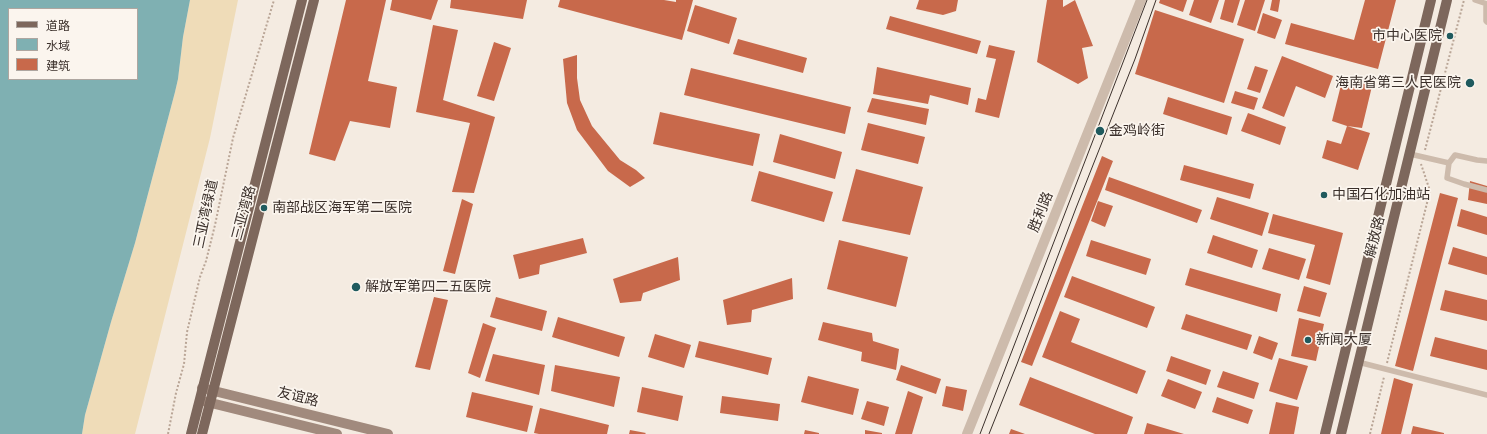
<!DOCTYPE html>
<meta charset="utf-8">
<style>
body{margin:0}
#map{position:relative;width:1487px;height:434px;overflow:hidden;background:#f4ebe1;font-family:Montserrat,"Noto Sans SC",sans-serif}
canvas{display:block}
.legend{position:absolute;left:8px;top:8px;width:130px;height:72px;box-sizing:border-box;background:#fbf5ee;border:1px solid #aea6a0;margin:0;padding:5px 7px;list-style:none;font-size:12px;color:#3b302b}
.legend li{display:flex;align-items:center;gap:8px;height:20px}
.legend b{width:20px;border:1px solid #aea6a0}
</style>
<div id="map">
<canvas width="1487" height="434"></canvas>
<ul class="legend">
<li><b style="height:5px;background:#7d675c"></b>道路</li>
<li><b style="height:11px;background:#7fb0b2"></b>水域</li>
<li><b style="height:11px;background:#c8694b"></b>建筑</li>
</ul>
</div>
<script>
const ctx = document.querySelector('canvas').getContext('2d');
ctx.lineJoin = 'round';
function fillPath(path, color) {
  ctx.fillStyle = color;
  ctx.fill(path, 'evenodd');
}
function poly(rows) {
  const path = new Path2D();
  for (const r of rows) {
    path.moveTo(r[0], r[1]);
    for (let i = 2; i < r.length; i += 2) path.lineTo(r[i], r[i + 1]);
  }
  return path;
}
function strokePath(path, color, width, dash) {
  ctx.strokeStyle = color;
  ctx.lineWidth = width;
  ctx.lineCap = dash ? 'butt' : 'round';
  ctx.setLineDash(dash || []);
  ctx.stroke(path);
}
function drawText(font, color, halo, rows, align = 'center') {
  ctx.font = font + ' Montserrat,"Noto Sans SC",sans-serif';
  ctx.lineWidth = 3.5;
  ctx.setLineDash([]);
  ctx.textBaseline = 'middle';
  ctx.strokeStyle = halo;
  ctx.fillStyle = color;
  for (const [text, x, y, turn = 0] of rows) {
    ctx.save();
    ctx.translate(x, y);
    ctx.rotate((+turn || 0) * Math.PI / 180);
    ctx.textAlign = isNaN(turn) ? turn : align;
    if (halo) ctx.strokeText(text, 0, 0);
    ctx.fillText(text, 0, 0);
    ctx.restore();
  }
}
fillPath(poly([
 [190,0,238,0,210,138,135,434,82,434,85,415,111,322,135,243,175,92,178,79,183,37]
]), '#efdcb8');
fillPath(poly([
 [0,0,190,0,183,37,178,79,175,92,135,243,111,322,85,415,82,434,0,434],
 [9,9,137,9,137,79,9,79]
]), '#7fb0b2');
fillPath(poly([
 [346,0,386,0,368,81,397,87,390,128,350,121,335,161,309,154],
 [392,0,438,0,431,20,390,10],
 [451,0,527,0,523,19,450,8],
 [560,0,664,0,676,2,676,0,693,0,682,40,558,7],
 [919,0,958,0,956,11,943,15,916,9],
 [1047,0,1063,0,1063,7,1075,0,1093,46,1082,48,1088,78,1078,84,1037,62],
 [1160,0,1187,0,1183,12,1159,3],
 [1194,0,1219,0,1211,23,1189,15],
 [1225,0,1240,0,1233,23,1220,19],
 [1245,0,1265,0,1255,31,1237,25],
 [1272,0,1280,0,1278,12,1270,10],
 [1365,0,1396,0,1378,69,1285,44,1291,23,1354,40],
 [695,5,737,18,729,44,687,31],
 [1155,10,1244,39,1224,103,1135,74],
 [1263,13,1282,20,1275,39,1257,33],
 [890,16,981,41,977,54,886,29],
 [433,25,458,30,443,100,495,117,474,193,452,192,470,123,416,112],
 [738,39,807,58,803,73,733,54],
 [494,42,511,48,494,101,477,96],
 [989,45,1015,51,999,118,975,112,978,98,986,100,996,59,986,57],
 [577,55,577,78,580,100,592,126,620,160,636,170,645,178,630,187,608,171,577,130,567,103,563,59],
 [1282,56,1333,76,1325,98,1296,86,1284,117,1262,108],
 [1255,66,1268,70,1260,93,1247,89],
 [877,67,971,88,968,105,930,95,928,104,873,94],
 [691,68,851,107,845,134,684,95],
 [1343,77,1373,82,1362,128,1347,126,1370,133,1358,170,1322,158,1327,140,1341,144,1347,126,1332,121],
 [1235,91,1258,98,1254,110,1231,103],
 [1168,97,1232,117,1227,135,1163,114],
 [872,98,929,109,926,125,867,112],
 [660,112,760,134,753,166,653,144],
 [1248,113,1286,127,1280,145,1241,131],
 [868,123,925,137,918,164,861,150],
 [780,134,842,152,835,179,773,162],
 [1102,156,1113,161,1032,366,1021,362],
 [1184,165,1254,184,1250,199,1180,180],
 [856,169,923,187,910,235,842,221],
 [759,171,833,192,824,222,751,201],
 [1109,177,1202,210,1197,223,1105,190],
 [1470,181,1487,186,1487,204,1468,200],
 [1440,193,1458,198,1413,371,1395,366],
 [1217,197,1269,213,1262,236,1210,219],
 [462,199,473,204,455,274,443,271],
 [1098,201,1113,206,1105,227,1091,221],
 [1461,209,1487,217,1487,235,1457,226],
 [1273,214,1343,233,1330,285,1306,278,1315,245,1268,233],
 [1213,235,1258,250,1252,268,1207,253],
 [583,238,587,253,540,265,539,274,519,279,513,255],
 [839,240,908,257,896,307,827,289],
 [1091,240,1151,259,1146,275,1086,256],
 [1453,247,1487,257,1487,275,1448,264],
 [1269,248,1306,259,1299,280,1262,269],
 [678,257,680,280,643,293,641,301,620,303,613,279],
 [1190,268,1281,294,1277,312,1185,285],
 [1072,276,1155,307,1147,328,1064,297],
 [792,278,793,299,752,310,751,322,727,325,723,300],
 [1304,286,1327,293,1320,317,1297,311],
 [1445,290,1487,300,1487,321,1440,310],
 [434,297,448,300,430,370,415,367],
 [496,297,547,311,542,331,490,317],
 [1060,311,1080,319,1071,342,1146,371,1137,394,1042,357],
 [1186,314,1252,335,1247,350,1181,329],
 [558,317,625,337,619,357,552,337],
 [1299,318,1324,324,1316,361,1291,356],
 [823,322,872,333,873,341,899,349,896,370,861,361,862,352,818,340],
 [483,323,496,328,480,378,468,373],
 [655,334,691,345,684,368,648,357],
 [1259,336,1278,343,1272,360,1253,353],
 [1435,337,1487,350,1487,370,1430,356],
 [699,341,772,358,768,375,695,357],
 [493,354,545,365,539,395,485,381],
 [1171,356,1211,370,1206,385,1166,371],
 [1279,358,1308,366,1297,400,1269,391],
 [555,365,620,377,614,407,551,391],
 [901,365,941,379,936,394,896,380],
 [1223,371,1259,383,1254,399,1217,387],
 [808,376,859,389,853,415,801,402],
 [1030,377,1133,417,1127,434,1095,434,1019,405],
 [1394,378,1413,384,1401,434,1381,434],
 [1168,379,1202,392,1195,409,1161,396],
 [946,386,967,390,963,411,942,406],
 [642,387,683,396,678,421,637,412],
 [908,391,923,397,912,434,895,434],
 [472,392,533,406,527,432,466,417],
 [722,396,780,404,778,421,720,413],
 [1217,397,1253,410,1248,424,1212,412],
 [867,401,889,407,884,426,861,419],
 [1276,402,1299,407,1294,434,1269,434],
 [540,408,609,425,607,434,539,434,534,433],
 [1147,423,1184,434,1144,434],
 [1413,426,1444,433,1444,434,1411,434],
 [1011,429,1025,434,1009,434],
 [630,430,646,433,645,434,629,434],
 [805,430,819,433,819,434,804,434],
 [865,430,882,433,882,434,865,434]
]), '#c8694b');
strokePath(poly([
 [1425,150,1464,0],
 [1387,363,1430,191,1421,164],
 [168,434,176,393,184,364,187,332,200,277,206,261,215,225,233,138,274,0],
 [1370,434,1384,377]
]), '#b9a596', 2, [2, 2]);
strokePath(poly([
 [1475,0,1487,4],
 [1486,4,1486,21,1487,22],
 [1410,154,1449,163,1447,178,1464,184,1487,190],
 [1449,163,1455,155,1477,160,1487,161],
 [1358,362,1487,395]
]), '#cdbbac', 5.5);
strokePath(poly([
 [967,434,1141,0]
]), '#cdbbac', 10);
strokePath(poly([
 [202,388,388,434],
 [203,401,337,434]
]), '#a18a7d', 10);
strokePath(poly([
 [191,434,302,0],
 [202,434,314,0],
 [1325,434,1431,0],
 [1341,434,1447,0]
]), '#7d675c', 10);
strokePath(poly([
 [980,434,1147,0],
 [989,434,1017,364,1076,208,1135,59,1156,0]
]), '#3b302b', 1);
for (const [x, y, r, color] of [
 [1450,36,4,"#1f5a5e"],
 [1470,83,5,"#1f5a5e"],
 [1100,131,5,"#1f5a5e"],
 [1324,195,4,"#1f5a5e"],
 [264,208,4,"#1f5a5e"],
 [356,287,5,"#1f5a5e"],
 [1308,340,4,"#1f5a5e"]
]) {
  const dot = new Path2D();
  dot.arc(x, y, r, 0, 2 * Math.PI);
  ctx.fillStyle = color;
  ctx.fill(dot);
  strokePath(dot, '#fbf5ee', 1.5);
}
drawText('14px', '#3b302b', '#fbf5ee', [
 ["市中心医院",1442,36,"right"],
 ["海南省第三人民医院",1461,83,"right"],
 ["金鸡岭街",1109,131],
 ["中国石化加油站",1332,195],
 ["南部战区海军第二医院",272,208],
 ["解放军第四二五医院",365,287],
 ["新闻大厦",1316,340]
], 'left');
drawText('14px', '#3b302b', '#fbf5ee', [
 ["胜利路",1041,212,-68],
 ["三亚湾路",244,213,-75],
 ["三亚湾绿道",206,214,-78],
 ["解放路",1375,237,-76],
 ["友谊路",298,397,14]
]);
</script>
